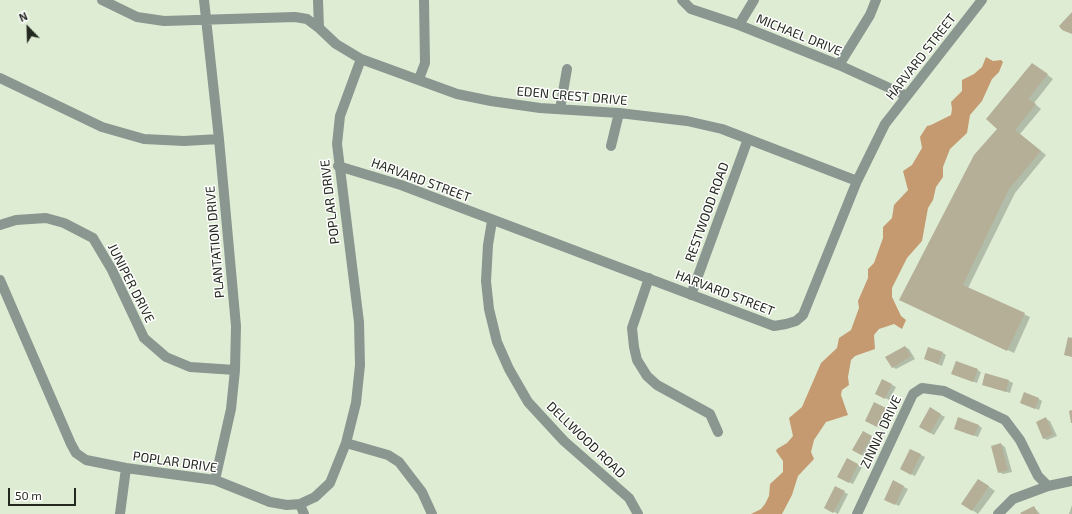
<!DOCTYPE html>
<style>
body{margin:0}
#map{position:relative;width:1072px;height:514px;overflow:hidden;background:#deecd4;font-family:"Exo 2",sans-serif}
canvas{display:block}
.north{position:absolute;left:8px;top:8px;width:40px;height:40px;-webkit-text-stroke:3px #fff;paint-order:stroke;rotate:337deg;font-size:11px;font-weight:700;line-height:16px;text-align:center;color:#242920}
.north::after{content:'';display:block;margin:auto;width:14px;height:18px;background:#242920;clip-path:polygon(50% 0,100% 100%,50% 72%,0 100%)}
.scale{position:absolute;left:8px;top:488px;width:68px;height:18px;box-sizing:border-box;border:2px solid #242920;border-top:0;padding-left:5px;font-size:12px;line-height:14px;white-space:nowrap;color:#242920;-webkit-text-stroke:3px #fff;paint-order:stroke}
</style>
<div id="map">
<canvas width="1072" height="514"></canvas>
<div class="north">N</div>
<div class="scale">50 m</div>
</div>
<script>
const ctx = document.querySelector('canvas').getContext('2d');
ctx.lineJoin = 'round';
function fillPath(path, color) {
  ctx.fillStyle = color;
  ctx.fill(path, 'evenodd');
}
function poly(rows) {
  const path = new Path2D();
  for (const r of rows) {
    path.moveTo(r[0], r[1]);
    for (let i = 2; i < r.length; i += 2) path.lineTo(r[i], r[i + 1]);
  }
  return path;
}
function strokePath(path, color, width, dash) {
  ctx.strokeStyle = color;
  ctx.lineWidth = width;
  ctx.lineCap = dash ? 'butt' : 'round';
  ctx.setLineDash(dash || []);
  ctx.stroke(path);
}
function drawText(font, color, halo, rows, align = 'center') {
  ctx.font = font + ' "Exo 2",sans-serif';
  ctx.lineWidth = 3;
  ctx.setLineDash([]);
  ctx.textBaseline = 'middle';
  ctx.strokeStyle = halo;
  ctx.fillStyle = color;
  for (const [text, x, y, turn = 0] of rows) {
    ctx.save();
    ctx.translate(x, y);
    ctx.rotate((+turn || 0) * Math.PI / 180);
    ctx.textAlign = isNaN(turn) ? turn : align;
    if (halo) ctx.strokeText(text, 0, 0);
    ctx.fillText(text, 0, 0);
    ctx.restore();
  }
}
fillPath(poly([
 [986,57,993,61,1001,60,1003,62,999,72,992,79,982,101,970,115,967,133,950,149,943,167,943,177,936,187,933,200,928,208,922,241,907,258,892,288,892,297,901,316,906,320,902,329,894,324,879,329,874,335,875,349,855,356,851,360,848,377,849,385,842,390,841,395,848,415,826,422,814,440,811,452,814,459,798,476,792,495,782,514,751,514,761,509,765,504,769,496,770,484,783,472,783,461,776,451,777,449,787,443,793,436,789,418,802,407,821,363,837,348,839,338,851,330,859,308,858,301,868,278,868,269,874,263,883,238,883,227,892,218,894,205,908,190,903,171,912,165,922,148,920,137,927,126,931,125,951,115,952,109,951,102,962,91,962,80,974,74,982,67]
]), '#c59a70');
fillPath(poly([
 [1038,68,1053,79,1034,103,1041,109,1020,134,1046,155,1015,193,968,288,1030,317,1014,353,907,303,998,128],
 [905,347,909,349,915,359,896,369,893,367],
 [943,353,946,355,942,366,925,359],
 [977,370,981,372,977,383,956,375],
 [883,380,896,387,889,400,880,395],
 [1009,381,1013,383,1010,393,983,384],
 [1039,399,1042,401,1039,410,1021,403],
 [885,409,889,411,881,428,870,423],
 [931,409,945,417,934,435,920,427],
 [1046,419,1050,421,1057,436,1047,440,1043,438],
 [978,425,982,428,978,437,955,428],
 [863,432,875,439,865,457,853,450],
 [1001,444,1005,447,1012,472,1003,474,999,472],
 [911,450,925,457,915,476,901,469],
 [847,459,862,467,853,484,838,477],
 [894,482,908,489,899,506,885,499],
 [984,483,995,491,978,514,962,503],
 [835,488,848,494,838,514,825,507],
 [1072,505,1072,514,1069,514],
 [1034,507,1040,514,1022,514]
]), '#0003');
fillPath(poly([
 [1072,12,1072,34,1062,30,1059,26],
 [1032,63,1048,74,1028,99,1036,104,1015,130,1041,151,1009,189,963,285,1025,313,1007,351,899,300,974,155,997,129,986,119],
 [1068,337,1072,338,1072,357,1064,355],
 [905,346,911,356,892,368,885,357],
 [928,347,943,352,938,364,924,359],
 [956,361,978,369,973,382,951,374],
 [985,373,1009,380,1006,392,982,385],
 [882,379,892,384,885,399,875,394],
 [1024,392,1039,398,1035,409,1020,403],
 [874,402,886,408,877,427,865,421],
 [930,407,941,414,930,433,919,427],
 [1072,410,1072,423,1071,423,1069,411],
 [958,417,979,425,974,436,954,429],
 [1046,417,1053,434,1043,439,1036,422],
 [863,431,872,436,861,455,852,450],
 [1001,443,1008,470,998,473,991,446],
 [910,449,921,454,911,475,900,469],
 [847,458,858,464,849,483,837,477],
 [978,479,989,486,972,511,961,504],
 [893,480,904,486,895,505,884,500],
 [835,486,845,491,833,513,824,508],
 [1034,506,1038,514,1021,514,1020,513]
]), '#b4af96');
strokePath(poly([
 [102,0,137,17,164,21,295,17,307,19,319,28],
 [204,0,219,139,236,326,235,370,231,409,215,480],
 [318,0,319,28,336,44,361,59,457,94,491,101,540,108,619,113,687,121,722,129,857,181],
 [682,0,691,9,739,25,839,65,907,96],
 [739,25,754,0],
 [839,65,870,15,876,0],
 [0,78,102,127,144,139,184,141,219,139],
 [419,79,425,63,424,0],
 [560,109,567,69],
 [611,146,619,113],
 [338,166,401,185,753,318,774,326,786,324,796,321,803,315,857,181,885,124,982,0],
 [492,221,488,245,486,281,489,309,497,342,509,369,528,402,564,441,629,498,638,514],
 [0,225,16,220,46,218,64,223,93,238,112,270,144,338,166,357,190,367,235,370],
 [649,278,632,328,634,347,637,360,647,376,657,385,710,414,718,432],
 [0,280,71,444,76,453,86,460,126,468,215,480,270,502,287,505,300,504,315,497,330,483,346,443,356,403,360,365,359,322,337,144,340,116,361,59],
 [691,295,748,139],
 [346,443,388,455,399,462,422,492,432,514],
 [1048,486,1072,481],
 [300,504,304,514],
 [120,514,126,468],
 [857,514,913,394,922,388,944,391,1005,420,1020,440,1038,476,1048,486,1013,499,998,514]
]), '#8a9690', 10);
drawText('13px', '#242920', '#fff', [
 ["MICHAEL DRIVE",799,35,22],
 ["HARVARD STREET",921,57,-52],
 ["EDEN CREST DRIVE",572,96,5],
 ["HARVARD STREET",421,180,20],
 ["POPLAR DRIVE",330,202,-97],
 ["RESTWOOD ROAD",707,212,-70],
 ["PLANTATION DRIVE",215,242,-95],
 ["JUNIPER DRIVE",131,283,63],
 ["HARVARD STREET",725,293,21],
 ["ZINNIA DRIVE",881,432,-65],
 ["DELLWOOD ROAD",586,440,44],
 ["POPLAR DRIVE",175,462,8]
]);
</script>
